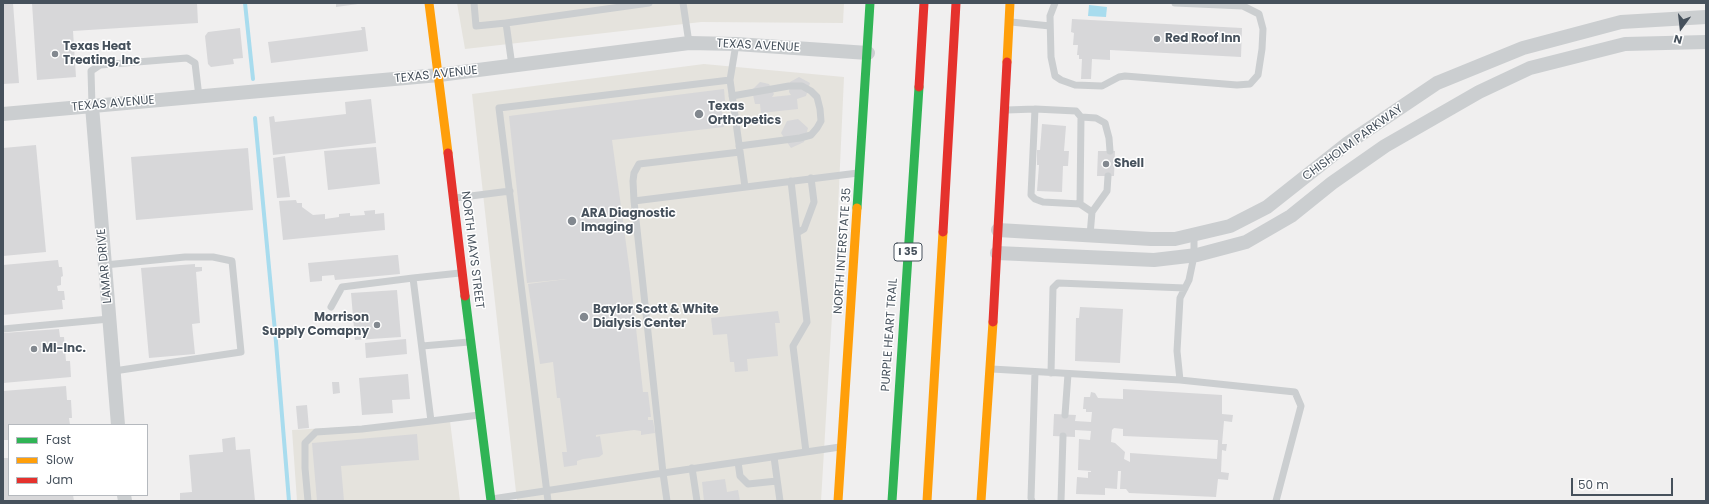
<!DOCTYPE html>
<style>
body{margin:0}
#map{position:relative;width:1709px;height:504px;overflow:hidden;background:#f0efef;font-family:Poppins,sans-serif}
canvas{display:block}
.frame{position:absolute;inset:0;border:4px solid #46515c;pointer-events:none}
.legend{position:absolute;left:8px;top:424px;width:140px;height:72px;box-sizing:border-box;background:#fff;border:1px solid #b5b9be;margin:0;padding:5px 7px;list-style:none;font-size:12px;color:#46515c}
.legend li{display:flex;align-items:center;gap:8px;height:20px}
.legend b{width:20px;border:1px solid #b5b9be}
.north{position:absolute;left:1661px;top:8px;width:40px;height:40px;-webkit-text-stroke:3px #fff;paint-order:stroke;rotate:195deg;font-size:11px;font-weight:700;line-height:16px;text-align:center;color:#46515c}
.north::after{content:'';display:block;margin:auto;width:14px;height:18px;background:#46515c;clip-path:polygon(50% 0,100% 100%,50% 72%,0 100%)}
.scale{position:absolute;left:1571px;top:478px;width:102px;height:18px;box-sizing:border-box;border:2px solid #46515c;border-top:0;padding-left:5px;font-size:12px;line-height:14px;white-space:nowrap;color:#46515c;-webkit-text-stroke:3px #fff;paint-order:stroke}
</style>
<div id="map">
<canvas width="1709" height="504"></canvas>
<div class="frame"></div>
<ul class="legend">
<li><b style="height:5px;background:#30b455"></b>Fast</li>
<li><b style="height:5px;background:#ff9f0a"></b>Slow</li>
<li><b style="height:5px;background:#e5322d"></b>Jam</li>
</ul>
<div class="north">N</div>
<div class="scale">50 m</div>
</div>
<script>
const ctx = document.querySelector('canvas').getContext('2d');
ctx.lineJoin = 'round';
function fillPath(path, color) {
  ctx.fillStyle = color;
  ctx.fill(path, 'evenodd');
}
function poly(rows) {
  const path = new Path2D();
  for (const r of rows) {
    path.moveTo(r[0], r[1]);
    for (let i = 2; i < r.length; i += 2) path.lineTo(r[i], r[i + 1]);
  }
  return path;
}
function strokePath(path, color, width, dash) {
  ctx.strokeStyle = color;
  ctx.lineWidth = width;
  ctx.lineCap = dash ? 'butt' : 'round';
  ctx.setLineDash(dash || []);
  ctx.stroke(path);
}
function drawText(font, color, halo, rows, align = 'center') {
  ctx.font = font + ' Poppins,sans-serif';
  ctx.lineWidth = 3;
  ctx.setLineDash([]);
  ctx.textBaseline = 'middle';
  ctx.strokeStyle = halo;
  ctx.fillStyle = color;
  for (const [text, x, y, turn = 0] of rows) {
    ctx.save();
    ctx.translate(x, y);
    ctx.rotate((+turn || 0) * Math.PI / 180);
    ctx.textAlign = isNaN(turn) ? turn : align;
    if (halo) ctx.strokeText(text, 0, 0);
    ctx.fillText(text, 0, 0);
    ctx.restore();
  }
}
fillPath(poly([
 [457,3,844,3,843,23,701,22,465,49],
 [704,64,844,77,837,231,821,501,517,501,472,94],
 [450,421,460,501,297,501,292,430]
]), '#e5e3dd');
fillPath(poly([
 [1089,5,1107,7,1106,17,1088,16]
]), '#a8dcee');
strokePath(poly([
 [245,3,253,79],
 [255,118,276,342,289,501]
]), '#a8dcee', 4);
fillPath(poly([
 [3,3,13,3,19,83,3,84],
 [32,3,197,3,198,23,73,31,76,77,37,80],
 [336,3,358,3,358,4,336,7],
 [1072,19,1242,28,1241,57,1110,50,1110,60,1092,59,1091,79,1081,79,1082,59,1079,59,1079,55,1077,55,1078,45,1073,45,1074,33,1071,32],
 [361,27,365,27,368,51,271,63,268,42,362,30],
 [240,28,243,58,233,59,234,64,211,67,208,64,205,36,208,32],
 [799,77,810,83,806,96,797,99,798,109,761,113,760,104,755,104,752,90,760,82,769,84,774,94,772,97,791,95,789,92,790,82],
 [724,89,725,101,721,102,724,127,612,140,630,273,643,392,648,392,651,417,648,417,648,420,653,420,655,433,641,435,641,431,634,430,596,435,596,437,600,436,603,454,599,457,583,459,577,461,577,465,564,467,562,452,567,452,560,398,557,398,553,362,540,364,528,284,567,279,527,283,509,116],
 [371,99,376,143,273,155,269,117,274,116,275,122,346,114,345,102],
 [798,119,808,128,804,142,791,148,781,133,787,121],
 [1042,124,1066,126,1064,151,1069,151,1068,166,1063,166,1062,192,1037,191,1039,165,1037,165,1037,150,1040,150],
 [36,145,46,252,3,256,3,148],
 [376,147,380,184,328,190,324,151],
 [248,148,253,210,136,220,131,157],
 [1098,151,1115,151,1114,176,1097,176],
 [285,156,290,197,277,198,273,158],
 [296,200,297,203,302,203,302,207,313,215,325,214,325,219,339,217,339,214,350,213,350,216,365,215,364,211,375,210,375,214,384,213,385,230,283,240,279,201],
 [396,255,398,255,400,274,335,280,334,275,322,276,322,281,310,282,308,263],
 [58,260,59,267,62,267,63,276,61,277,61,285,57,286,58,291,64,291,65,300,62,300,63,309,3,315,3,265],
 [195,264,195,267,202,267,202,271,196,272,200,323,192,324,195,354,149,358,141,268],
 [397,290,401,337,355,340,351,293],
 [1080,307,1123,309,1120,363,1075,361,1076,318,1079,318],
 [778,311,780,323,775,323,778,356,747,359,748,371,735,372,734,362,730,362,727,334,713,335,711,318],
 [59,329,60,337,64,337,66,361,70,361,71,377,3,383,3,333],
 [406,339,407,354,366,358,365,343],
 [408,374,410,399,392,400,393,413,362,415,359,378],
 [332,382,339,382,340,393,333,394],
 [66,386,67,400,71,400,72,418,69,418,70,425,9,425,9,440,3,440,3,391],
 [1123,389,1222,395,1222,414,1233,415,1232,422,1224,421,1222,444,1227,444,1226,451,1222,450,1221,472,1229,473,1228,480,1218,479,1216,497,1129,493,1126,489,1120,489,1121,471,1118,471,1117,489,1105,488,1105,495,1076,494,1077,477,1088,478,1088,472,1091,472,1091,471,1078,470,1079,439,1090,440,1091,431,1075,430,1075,437,1053,436,1054,414,1076,415,1075,421,1091,422,1092,412,1086,412,1086,409,1083,409,1084,397,1090,397,1091,392,1095,393,1098,398,1123,399],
 [1114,428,1123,429,1123,436,1218,440,1217,459,1130,453,1130,462,1124,459,1125,452,1115,443,1111,442,1112,430],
 [307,405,309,428,298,429,296,406],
 [417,434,419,460,341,466,344,501,317,501,312,443],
 [235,437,236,450,250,449,255,501,180,501,180,493,192,492,189,455,223,452,222,439],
 [3,458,9,458,9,495,73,495,74,501,3,501],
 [725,479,727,492,738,490,740,501,704,501,702,482]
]), '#d7d7d9');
strokePath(poly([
 [474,3,476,26,506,23],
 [683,3,689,43],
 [1055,3,1050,16,1051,57,1055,76,1061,80,1075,85,1102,86,1119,77,1125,76,1237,85,1250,84,1258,75,1262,49,1263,29,1259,14,1243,6,1175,3],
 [1011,22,1050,26],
 [512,66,506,23,649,3],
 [730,80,736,44],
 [732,96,789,86,802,86,811,91,817,97,820,109,821,121,817,128,811,135,800,138,739,146],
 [92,106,91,71,100,65,187,58,195,63,199,97],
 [1035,109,1076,111,1081,117,1080,204],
 [1007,110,1035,109,1031,195,1035,199,1043,202,1080,204,1092,212,1090,235],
 [1081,117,1096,118,1105,123,1109,138,1110,151],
 [791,181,807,322,793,346,806,452],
 [455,198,510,191],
 [634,201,633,181,634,173,639,164,740,152],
 [1092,212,1107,191,1108,176],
 [797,233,804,229,814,202,811,178],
 [105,265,185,257,213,257,232,261,241,352,114,371],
 [460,273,413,278,431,421,479,415],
 [331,307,342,287,413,278],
 [3,329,109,319],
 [422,346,469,342],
 [992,369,1180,380,1177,351,1180,298,1189,280,1194,256,1194,235],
 [1051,373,1053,288,1058,283,1185,288],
 [1180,380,1295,392,1301,406,1276,501],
 [1065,415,1068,374],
 [840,447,663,473,634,201,858,173],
 [774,457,780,501],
 [738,462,740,476,748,484,777,481],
 [692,468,697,501],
 [492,499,663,473,667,501],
 [308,501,305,468,305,443,316,432,362,429,431,421],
 [548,501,499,108,730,80,745,187],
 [1032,501,1031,498,1035,372],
 [1061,501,1063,436]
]), '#cbced0', 7);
strokePath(poly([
 [92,106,118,425],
 [3,114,439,75,689,43,736,44,868,53],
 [998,230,1151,239,1175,239,1230,226,1267,207,1348,143,1437,83,1523,48,1621,22,1706,17],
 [997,253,1154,260,1197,255,1246,242,1291,216,1332,183,1385,146,1479,92,1530,68,1625,44,1706,42],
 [124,495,125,501]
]), '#cbced0', 14);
strokePath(poly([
 [857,208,870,3],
 [465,296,491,501],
 [892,501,919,87]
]), '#30b455', 9);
strokePath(poly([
 [429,3,448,153],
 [1007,62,1010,3],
 [838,501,857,208],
 [927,501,943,232],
 [981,501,993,322]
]), '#ff9f0a', 9);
strokePath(poly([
 [919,87,924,3],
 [448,153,465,296],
 [943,232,956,3],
 [993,322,1007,62]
]), '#e5322d', 9);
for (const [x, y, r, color] of [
 [1157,39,4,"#82888f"],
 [55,54,4,"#82888f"],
 [699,114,5,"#82888f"],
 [1106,164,4,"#82888f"],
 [572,221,5,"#82888f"],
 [584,317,5,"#82888f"],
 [377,325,4,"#82888f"],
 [34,349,4,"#82888f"]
]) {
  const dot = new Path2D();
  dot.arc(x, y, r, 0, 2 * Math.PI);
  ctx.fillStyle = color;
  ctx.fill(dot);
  strokePath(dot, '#fff', 1.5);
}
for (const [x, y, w] of [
 [908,252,28]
]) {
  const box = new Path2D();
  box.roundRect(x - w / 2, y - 9, w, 18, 3);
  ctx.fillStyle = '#fff';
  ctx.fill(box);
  strokePath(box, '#46515c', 1);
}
drawText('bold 11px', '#46515c', null, [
 ["I 35",908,252]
]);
drawText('bold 12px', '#46515c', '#fff', [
 ["Red Roof Inn",1165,39],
 ["Texas Heat",63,47],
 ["Treating, Inc",63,61],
 ["Texas",708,107],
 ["Orthopetics",708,121],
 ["Shell",1114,164],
 ["ARA Diagnostic",581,214],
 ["Imaging",581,228],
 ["Baylor Scott & White",593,310],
 ["Dialysis Center",593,324],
 ["Morrison",369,318,"right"],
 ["Supply Comapny",369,332,"right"],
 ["MI-Inc.",42,349]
], 'left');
drawText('12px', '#46515c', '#fff', [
 ["TEXAS AVENUE",758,46,3],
 ["TEXAS AVENUE",436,75,-6],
 ["TEXAS AVENUE",113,104,-5],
 ["CHISHOLM PARKWAY",1353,143,-36],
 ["NORTH MAYS STREET",472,250,83],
 ["NORTH INTERSTATE 35",843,251,-86],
 ["LAMAR DRIVE",105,266,-95],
 ["PURPLE HEART TRAIL",890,335,-86]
]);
</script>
